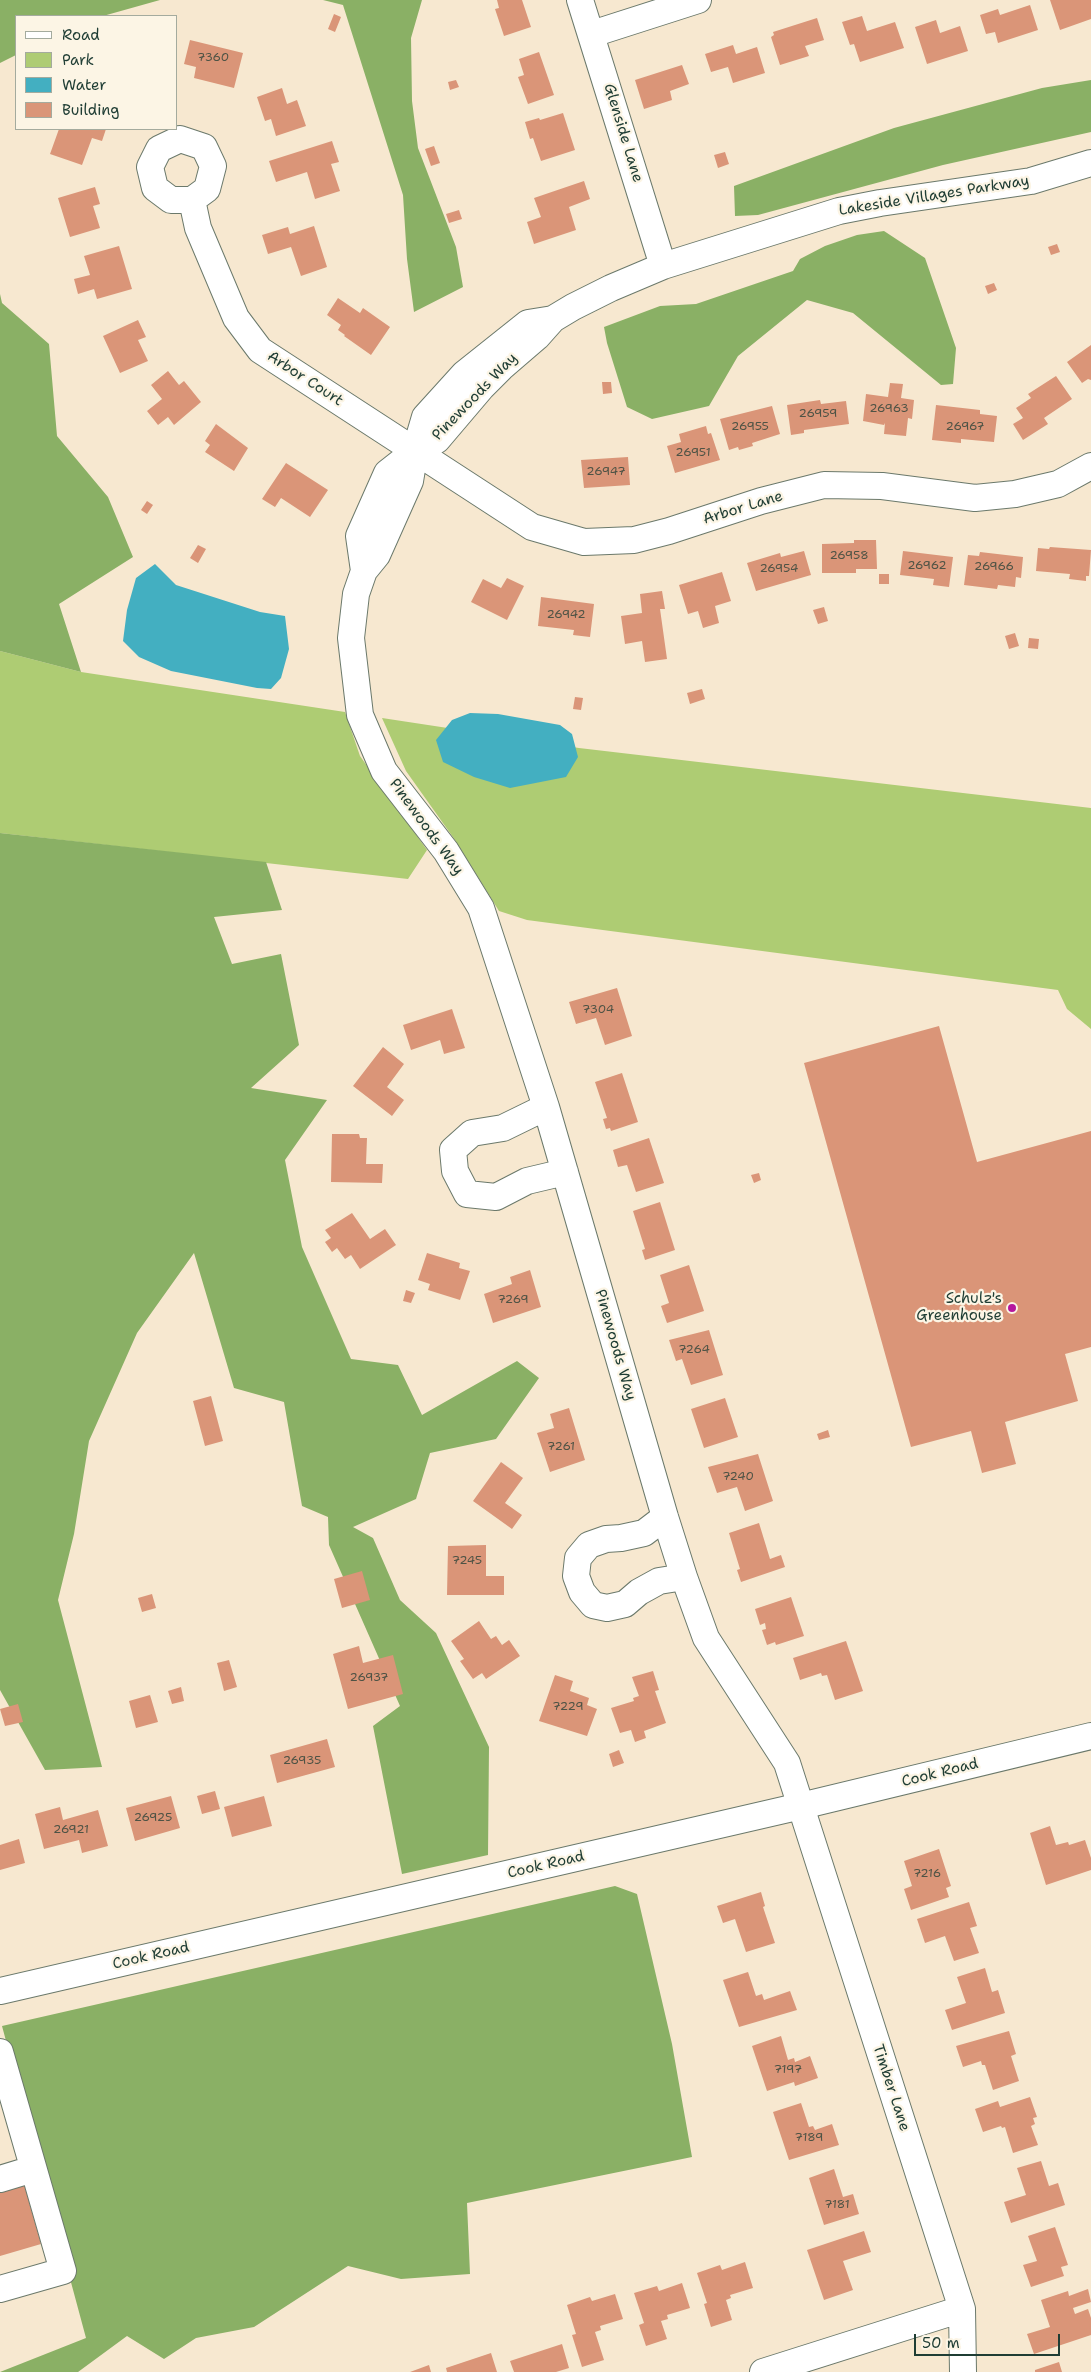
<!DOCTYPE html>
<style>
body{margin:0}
#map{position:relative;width:1091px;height:2372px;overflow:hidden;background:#f7e8d0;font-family:"Shantell Sans",sans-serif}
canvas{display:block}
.legend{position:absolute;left:15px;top:15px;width:162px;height:115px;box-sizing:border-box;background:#fcf5e5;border:1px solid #a4ab9e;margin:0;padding:6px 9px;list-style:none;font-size:15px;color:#1f3d34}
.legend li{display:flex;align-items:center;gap:10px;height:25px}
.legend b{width:25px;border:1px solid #a4ab9e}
.scale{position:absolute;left:914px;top:2334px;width:146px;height:22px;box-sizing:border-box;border:2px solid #1f3d34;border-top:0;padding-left:6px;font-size:15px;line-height:18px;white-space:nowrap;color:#1f3d34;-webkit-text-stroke:4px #fcf5e5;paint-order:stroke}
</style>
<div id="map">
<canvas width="1091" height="2372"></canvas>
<ul class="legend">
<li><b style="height:6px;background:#fff"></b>Road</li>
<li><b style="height:14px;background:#aecc73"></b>Park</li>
<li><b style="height:14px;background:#43afc1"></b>Water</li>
<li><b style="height:14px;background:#da9578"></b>Building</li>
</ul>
<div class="scale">50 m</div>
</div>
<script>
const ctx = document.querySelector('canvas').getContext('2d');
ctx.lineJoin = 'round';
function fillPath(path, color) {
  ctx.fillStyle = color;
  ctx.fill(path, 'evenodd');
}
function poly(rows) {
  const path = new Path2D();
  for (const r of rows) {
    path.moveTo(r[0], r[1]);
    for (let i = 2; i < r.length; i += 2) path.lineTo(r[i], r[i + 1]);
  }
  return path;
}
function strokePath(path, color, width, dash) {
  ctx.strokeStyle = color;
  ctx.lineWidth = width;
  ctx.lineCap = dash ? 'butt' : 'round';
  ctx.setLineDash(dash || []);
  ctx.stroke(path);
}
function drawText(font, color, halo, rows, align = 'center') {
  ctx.font = font + ' "Shantell Sans",sans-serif';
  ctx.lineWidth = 4.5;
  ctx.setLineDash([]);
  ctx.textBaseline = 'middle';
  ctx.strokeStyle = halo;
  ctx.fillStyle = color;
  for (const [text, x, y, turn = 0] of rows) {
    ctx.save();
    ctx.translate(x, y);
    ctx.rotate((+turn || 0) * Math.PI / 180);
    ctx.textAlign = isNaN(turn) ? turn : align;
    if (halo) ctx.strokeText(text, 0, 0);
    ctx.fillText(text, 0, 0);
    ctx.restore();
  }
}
fillPath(poly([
 [0,651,81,672,345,712,360,756,427,850,408,879,0,833],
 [382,718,579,748,1091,808,1091,1029,1067,1009,1058,990,527,920,499,911,455,840,406,771]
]), '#aecc73');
fillPath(poly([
 [0,0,160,0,103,16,16,16,16,55,0,63],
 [323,0,422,0,411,38,412,101,418,148,456,247,463,287,414,312,407,259,403,195,343,5],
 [1091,80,1091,132,943,165,758,215,735,216,734,186,894,128,1042,88],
 [884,231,925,258,956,348,953,384,941,385,853,313,807,300,738,356,709,406,652,419,627,407,607,343,604,327,660,306,696,304,793,271,800,259,825,246,857,235],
 [0,294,2,303,49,344,57,436,108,497,133,557,59,604,81,672,0,651],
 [0,833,266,862,282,910,214,917,232,964,281,954,299,1045,251,1088,327,1100,285,1160,302,1247,351,1359,398,1365,422,1415,517,1361,539,1378,496,1439,430,1453,416,1499,353,1527,373,1538,400,1600,436,1633,489,1747,488,1855,402,1874,373,1726,400,1706,329,1545,328,1517,302,1506,284,1402,234,1388,194,1253,137,1333,89,1441,74,1534,58,1600,102,1767,45,1770,0,1690],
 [615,1886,637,1894,672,2044,692,2157,467,2203,470,2274,401,2279,348,2266,254,2327,196,2338,164,2359,127,2336,78,2372,0,2372,86,2338,2,2026]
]), '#8ab065');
fillPath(poly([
 [155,564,176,585,260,612,285,616,289,649,281,678,271,689,257,688,171,671,139,657,123,641,127,610,136,578],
 [470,713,498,714,560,725,572,734,578,757,566,777,510,788,474,777,443,762,436,740,452,720]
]), '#43afc1');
fillPath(poly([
 [497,0,522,0,531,27,504,36,495,9,499,8],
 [1050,0,1091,0,1091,19,1060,30],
 [1030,5,1038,30,998,43,995,32,986,34,980,15,998,9,1000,15],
 [334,14,341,17,335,32,328,29],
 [862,16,867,31,895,22,904,48,860,62,854,44,850,45,842,22],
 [817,18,824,40,805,46,809,56,780,65,771,37,774,35,773,32],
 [936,20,940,33,960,26,968,51,927,64,915,27],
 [190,40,243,53,234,88,194,78,196,67,184,64],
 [733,45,736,54,757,47,765,73,733,83,728,67,711,72,705,54],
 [539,52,554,95,528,104,518,77,524,75,519,59],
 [682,65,689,84,670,91,672,100,644,109,635,80],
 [456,80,459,87,450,90,448,82],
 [282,88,287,104,297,100,306,126,276,136,271,119,265,121,257,97],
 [563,113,575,150,541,161,533,138,530,139,525,122,539,118,540,120],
 [59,129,106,129,102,141,92,138,82,165,50,154],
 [332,141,339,162,331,164,340,191,315,199,307,172,276,182,269,161],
 [434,146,440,163,431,166,425,149],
 [725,152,729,164,718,168,714,155],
 [584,181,590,199,569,207,576,230,534,244,527,222,541,217,534,198],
 [95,187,100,204,93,206,100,228,70,237,58,198],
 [459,210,462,219,449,223,446,214],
 [314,226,327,267,301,276,291,247,268,254,262,235,288,227,290,234],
 [1057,244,1060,252,1051,255,1048,247],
 [119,246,132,289,97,299,94,289,78,294,74,279,90,275,84,256],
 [994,283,997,290,988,294,985,286],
 [338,298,360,313,363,308,390,327,371,355,344,336,345,335,338,330,341,325,327,315],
 [138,320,146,337,138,340,148,361,120,373,103,336],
 [1091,345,1091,380,1088,379,1082,383,1067,362],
 [168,371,179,385,184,381,201,402,174,425,168,417,158,425,147,411,162,399,151,385],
 [1056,376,1072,399,1044,418,1048,424,1023,440,1013,424,1023,418,1016,408,1031,398,1028,394],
 [602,382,611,382,612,393,603,394],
 [890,383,903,384,901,398,914,400,912,419,908,418,906,436,884,434,885,423,884,425,863,421,866,394,888,397],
 [820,400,821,404,846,401,849,424,804,430,804,433,791,435,787,405],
 [936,405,980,410,980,414,997,416,994,442,961,439,961,443,932,440],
 [772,406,780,434,752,443,753,446,739,450,738,447,729,450,720,419],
 [216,424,248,448,234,471,205,452,210,445,205,441],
 [706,426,708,434,711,433,720,460,675,473,667,446,681,442,679,434],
 [628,457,630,485,584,488,581,460],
 [286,463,328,490,310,517,281,498,275,507,262,499],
 [147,501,153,505,147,514,141,510],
 [854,540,876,540,877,569,856,569,856,573,822,573,822,544,854,543],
 [198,545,206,549,198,563,190,558],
 [1050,547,1091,550,1089,576,1086,576,1086,581,1069,579,1070,574,1036,571,1038,548,1049,549],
 [804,551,811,575,756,591,747,563,780,553,781,557],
 [903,551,953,557,949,587,933,585,934,579,900,575],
 [980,552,1023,557,1021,578,1016,577,1015,587,998,585,997,589,964,585,968,555,979,556],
 [722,572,731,601,715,606,719,623,703,628,698,611,688,614,679,585],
 [879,574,889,574,889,584,879,584],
 [507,578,524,586,507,620,471,602,483,579,501,588],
 [662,591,665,609,660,609,667,659,645,662,642,641,625,644,621,616,642,613,640,594],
 [541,597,594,604,590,637,573,635,574,630,538,626],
 [824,607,828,621,818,624,813,610],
 [1015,633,1019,646,1009,649,1005,636],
 [1029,638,1039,639,1038,649,1028,648],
 [702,689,705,699,690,704,687,693],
 [575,697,583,698,581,710,573,709],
 [617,988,632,1036,605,1045,596,1018,576,1024,569,1002],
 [452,1009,465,1048,444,1054,440,1040,411,1050,403,1025],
 [939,1026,977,1162,1091,1131,1091,1347,1065,1354,1078,1401,1005,1422,1016,1464,982,1473,971,1431,911,1447,804,1063],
 [383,1047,404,1064,387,1087,404,1100,392,1116,353,1086],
 [622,1073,638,1122,611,1131,610,1128,606,1129,603,1119,607,1118,595,1082],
 [332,1134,359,1134,360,1138,367,1138,366,1164,383,1164,382,1183,331,1182],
 [649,1138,664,1183,636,1192,627,1165,618,1167,613,1150],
 [759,1173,761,1180,754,1183,751,1175],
 [660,1202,675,1250,645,1260,642,1250,645,1249,633,1211],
 [352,1213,370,1239,385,1229,396,1245,360,1269,351,1255,345,1259,337,1248,332,1252,325,1242,331,1238,325,1230],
 [427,1253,460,1263,459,1268,470,1271,460,1300,428,1290,430,1284,418,1280],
 [689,1265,704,1311,667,1323,661,1306,669,1303,660,1275],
 [530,1270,541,1307,493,1323,484,1294,512,1284,510,1277],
 [406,1290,415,1293,411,1303,403,1301],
 [709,1330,723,1375,691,1385,682,1359,676,1361,669,1340],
 [211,1396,223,1441,205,1446,193,1401],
 [725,1398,738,1437,704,1448,691,1409],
 [569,1408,585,1460,550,1472,537,1433,554,1428,550,1414],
 [828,1430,830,1437,819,1440,817,1434],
 [758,1454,773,1501,745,1511,737,1487,717,1493,708,1467],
 [501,1462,523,1478,505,1503,522,1515,512,1529,473,1501],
 [759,1523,770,1559,781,1555,785,1567,741,1582,737,1570,740,1569,729,1533],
 [486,1545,486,1576,504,1576,504,1595,447,1595,448,1546],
 [362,1571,370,1600,342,1608,334,1579],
 [152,1594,156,1608,142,1612,138,1598],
 [791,1597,804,1636,776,1645,775,1642,767,1645,762,1630,766,1629,765,1623,760,1625,755,1609],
 [479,1621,491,1639,496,1636,502,1645,509,1640,520,1656,486,1679,482,1673,473,1679,460,1661,464,1659,451,1641],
 [846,1641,863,1691,835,1700,827,1675,822,1676,821,1673,800,1680,793,1658],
 [359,1646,363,1663,393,1655,403,1694,348,1709,333,1654],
 [229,1660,237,1687,224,1691,217,1663],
 [653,1671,659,1690,655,1691,666,1723,644,1731,646,1738,635,1742,631,1730,620,1733,611,1708,634,1701,633,1698,639,1696,632,1677],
 [555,1675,573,1681,570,1691,589,1698,587,1705,597,1709,587,1736,539,1721],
 [181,1687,184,1701,172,1704,168,1691],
 [150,1695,158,1722,136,1728,129,1701],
 [18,1704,23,1722,5,1726,0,1709],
 [327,1739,335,1767,277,1783,270,1755],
 [619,1750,624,1763,613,1767,609,1754],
 [215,1791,220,1809,202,1814,197,1796],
 [171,1796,180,1828,135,1841,126,1808],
 [264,1796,272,1826,232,1837,224,1807],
 [60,1807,63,1820,98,1810,108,1846,82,1853,79,1840,44,1849,35,1814],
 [1050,1826,1056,1845,1068,1842,1069,1845,1085,1840,1091,1858,1091,1870,1046,1885,1030,1833],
 [19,1839,25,1863,0,1870,0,1845],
 [939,1849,951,1886,946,1888,949,1897,911,1910,904,1889,912,1886,904,1861],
 [761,1892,765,1906,763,1907,775,1943,746,1952,735,1919,723,1923,717,1906],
 [969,1902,977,1926,970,1928,979,1953,954,1961,945,1936,925,1943,917,1919],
 [985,1968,992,1992,998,1990,1005,2013,952,2030,945,2010,966,2003,957,1977],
 [748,1972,756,1996,762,1994,764,2000,790,1991,797,2010,739,2027,723,1980],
 [1009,2031,1016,2054,1011,2056,1019,2081,993,2090,985,2065,982,2065,981,2061,963,2067,956,2046],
 [781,2036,788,2060,794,2058,795,2062,810,2056,818,2078,795,2086,794,2082,767,2091,752,2046],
 [1030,2097,1037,2117,1033,2118,1035,2124,1031,2126,1038,2145,1013,2153,1005,2127,1002,2128,1001,2126,983,2132,975,2109,998,2101,1000,2107],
 [801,2103,809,2127,813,2126,815,2130,832,2124,839,2145,789,2160,773,2112],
 [1041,2161,1049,2186,1058,2183,1065,2205,1011,2223,1004,2202,1026,2195,1017,2168],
 [834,2169,843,2197,853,2194,859,2214,824,2225,809,2178],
 [24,2184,41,2244,0,2256,0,2191],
 [1055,2227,1068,2265,1061,2267,1064,2276,1031,2287,1023,2265,1037,2261,1028,2236],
 [864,2231,871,2252,843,2261,853,2290,824,2300,807,2250],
 [745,2262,753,2288,730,2295,731,2298,726,2300,732,2320,711,2327,704,2304,707,2303,697,2273,720,2265,722,2270],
 [682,2283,690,2308,667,2315,668,2319,661,2321,667,2339,646,2346,639,2325,644,2323,634,2293,657,2286,659,2291],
 [1088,2289,1091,2302,1073,2308,1075,2314,1088,2309,1091,2318,1091,2335,1034,2354,1027,2334,1050,2327,1041,2300,1068,2291,1069,2296],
 [615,2294,623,2319,600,2326,601,2330,595,2332,604,2360,582,2367,572,2335,576,2334,567,2305,590,2297,592,2301],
 [562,2344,569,2368,556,2372,514,2372,510,2361],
 [491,2353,497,2372,447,2372,446,2368],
 [1059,2362,1062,2372,1035,2372,1035,2370],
 [429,2365,431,2372,410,2372]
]), '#da9578');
const minor = poly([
 [580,0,663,266],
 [592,34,698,0],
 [192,200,171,200,155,188,150,167,159,149,180,139,204,147,213,166,207,189,192,200,198,228,236,318,260,350,532,527,584,542,634,540,669,531,761,501,824,485,882,486,975,498,1015,494,1058,484,1091,466],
 [553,319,528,323,464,374,425,417,415,451,410,481,377,555,364,571,356,594,351,638,360,715,384,771,446,851,481,908,546,1107,665,1517,684,1577,706,1638,787,1763,962,2309,963,2372],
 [364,571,359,536,387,473,415,451,437,440,482,387,501,368,537,337,553,319,573,307,611,288,663,266,839,211,880,203,1031,181,1091,163],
 [546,1107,503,1128,472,1133,453,1150,455,1171,467,1194,496,1197,527,1181,565,1172],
 [665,1517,644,1533,621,1538,606,1539,589,1545,578,1558,576,1576,582,1592,593,1605,607,1608,625,1604,639,1592,659,1581,684,1577],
 [0,1991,801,1806,1091,1736],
 [0,2052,63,2271,0,2289],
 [0,2179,33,2169],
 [763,2372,962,2309]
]);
strokePath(minor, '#6b796b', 28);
strokePath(minor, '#fff', 26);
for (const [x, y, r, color] of [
 [1012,1308,5,"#b5179e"]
]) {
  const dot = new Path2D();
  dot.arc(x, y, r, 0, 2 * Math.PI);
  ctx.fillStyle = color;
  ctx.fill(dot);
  strokePath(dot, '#fcf5e5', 2);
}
drawText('12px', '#4e5345', null, [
 ["7360",213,58],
 ["26963",889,409],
 ["26959",818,414],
 ["26955",750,427],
 ["26967",965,427],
 ["26951",693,453],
 ["26947",606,472],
 ["26958",849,556],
 ["26962",927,566],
 ["26966",994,567],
 ["26954",779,569],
 ["26942",566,615],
 ["7304",598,1010],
 ["7269",513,1300],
 ["7264",694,1350],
 ["7261",561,1447],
 ["7240",738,1477],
 ["7245",467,1561],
 ["26937",369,1678],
 ["7229",568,1707],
 ["26935",302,1761],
 ["26925",153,1818],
 ["26921",71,1830],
 ["7216",927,1874],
 ["7197",788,2070],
 ["7189",809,2138],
 ["7181",837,2205]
]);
drawText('15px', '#1f3d34', '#fcf5e5', [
 ["Glenside Lane",623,133,73],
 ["Lakeside Villages Parkway",934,196,-9],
 ["Arbor Court",305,379,33],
 ["Pinewoods Way",475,397,-46],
 ["Arbor Lane",743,508,-17],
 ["Pinewoods Way",426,827,54],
 ["Pinewoods Way",615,1345,74],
 ["Cook Road",940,1773,-14],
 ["Cook Road",546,1865,-13],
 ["Cook Road",151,1956,-13],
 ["Timber Lane",891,2088,72]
]);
drawText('15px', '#1f3d34', '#fcf5e5', [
 ["Schulz's",1002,1299],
 ["Greenhouse",1002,1316]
], 'right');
</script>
